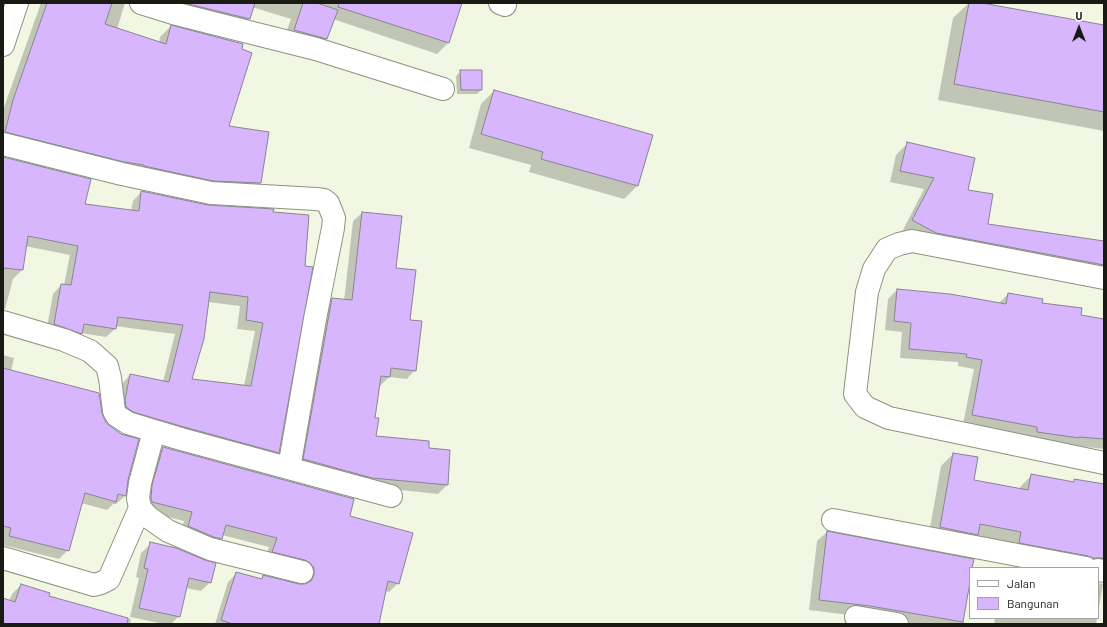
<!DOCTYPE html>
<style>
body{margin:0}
#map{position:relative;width:1107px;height:627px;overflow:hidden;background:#f1f7e3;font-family:Barlow,sans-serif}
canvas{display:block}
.frame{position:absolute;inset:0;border:4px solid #181a13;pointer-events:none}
.legend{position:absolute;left:969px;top:567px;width:130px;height:52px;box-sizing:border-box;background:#fff;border:1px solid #a3a3a1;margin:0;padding:5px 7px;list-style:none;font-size:12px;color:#181a13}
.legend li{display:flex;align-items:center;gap:8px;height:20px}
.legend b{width:20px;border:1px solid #a3a3a1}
.north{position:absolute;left:1059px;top:8px;width:40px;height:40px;-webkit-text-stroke:3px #fff;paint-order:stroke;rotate:0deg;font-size:11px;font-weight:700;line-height:16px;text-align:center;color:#181a13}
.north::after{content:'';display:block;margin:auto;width:14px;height:18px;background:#181a13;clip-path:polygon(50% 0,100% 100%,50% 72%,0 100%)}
</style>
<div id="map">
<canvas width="1107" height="627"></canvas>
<div class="frame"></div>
<ul class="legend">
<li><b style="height:5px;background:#fff"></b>Jalan</li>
<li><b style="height:11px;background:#d7b6fd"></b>Bangunan</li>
</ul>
<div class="north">U</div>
</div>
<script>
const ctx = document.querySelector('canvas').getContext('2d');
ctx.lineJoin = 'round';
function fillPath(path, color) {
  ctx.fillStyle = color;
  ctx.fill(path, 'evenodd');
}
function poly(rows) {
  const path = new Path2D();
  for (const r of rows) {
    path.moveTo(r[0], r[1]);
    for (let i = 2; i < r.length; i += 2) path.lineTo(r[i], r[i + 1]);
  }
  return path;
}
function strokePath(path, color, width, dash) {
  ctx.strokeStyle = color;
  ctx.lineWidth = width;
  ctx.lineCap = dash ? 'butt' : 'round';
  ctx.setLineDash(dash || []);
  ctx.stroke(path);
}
fillPath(poly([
 [41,3,125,3,117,29,159,43,160,37,171,26,260,183,249,194,3,145,3,110],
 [138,3,461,3,448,43,437,54,333,19,327,39,316,50,283,41,291,19,252,7,249,19,238,30],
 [969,3,977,3,1104,26,1104,131,938,100,953,18],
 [461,71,481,90,477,94,457,94,456,76],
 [494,91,651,136,637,186,624,199,529,172,531,165,469,148,481,104],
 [907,144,966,191,987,225,1104,242,1104,281,925,244,902,232,924,189,890,182,896,155],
 [3,158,84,205,131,211,133,201,141,192,208,206,273,210,278,452,269,461,124,420,122,384,130,375,163,382,175,334,115,326,115,329,106,337,81,333,72,342,46,333,53,294,61,285,64,285,70,255,25,246,22,270,13,279,5,309,3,311],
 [208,302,240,306,237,329,255,331,244,386,191,380],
 [362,213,401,217,394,269,408,320,415,370,407,379,389,377,380,386,379,385,374,419,375,437,428,449,449,451,447,485,438,494,363,486,295,468,323,308,332,299,344,301,353,221],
 [897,290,999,303,1008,294,1079,316,1104,320,1104,449,1070,445,963,424,974,369,958,366,958,362,900,358,902,332,885,330,888,299],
 [3,355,14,358,11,371,101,413,127,480,125,496,116,504,113,504,107,510,81,503,68,550,59,559,3,545],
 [163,448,349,517,398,583,389,592,385,591,378,624,215,624,228,582,237,573,260,580,264,576,299,585,305,585,306,578,264,560,269,547,222,535,221,539,212,548,180,535,184,521,143,511,154,457],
 [953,454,973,480,1019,489,1020,487,1032,475,1072,483,1075,480,1104,485,1104,558,1094,568,928,539,941,466],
 [827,532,971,568,970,568,970,576,964,610,964,624,895,624,874,618,809,610,817,541],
 [151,544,210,582,201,591,186,588,179,616,171,624,164,624,130,617,139,578,136,577,141,553],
 [1098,583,1103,584,1098,613],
 [21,585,47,597,131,619,130,624,3,624,3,599,9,601,12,594],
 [995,618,1097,618,1096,624,994,624]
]), '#0003');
const building = poly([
 [47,3,112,3,105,24,166,44,171,25,243,44,242,49,252,53,229,126,269,132,261,183,213,181,144,166,144,165,124,162,5,132,13,100,47,3],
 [184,3,255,3,250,19,184,3],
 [303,3,317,3,338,10,327,39,294,30,303,3],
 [339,3,462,3,449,43,338,7,339,3],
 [969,3,982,3,1104,25,1104,112,954,84,969,3],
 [460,70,482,70,482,90,461,90,460,70],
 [494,90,653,135,638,186,541,159,543,152,481,134,494,90],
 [907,142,975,158,968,190,993,194,988,224,1104,241,1104,265,936,233,912,220,934,178,900,171,907,142],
 [3,157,91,179,85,204,139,211,141,191,208,205,274,209,273,212,309,215,305,266,313,267,279,453,184,427,133,412,126,407,125,400,130,374,169,382,183,325,118,317,116,329,84,324,82,334,54,324,61,284,71,285,78,246,28,236,23,270,3,268,3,157],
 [210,292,248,297,246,320,263,323,251,386,192,379,204,339,210,292],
 [362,212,402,216,396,268,416,270,410,320,422,321,416,371,391,368,390,377,381,376,375,418,379,418,376,436,429,441,429,448,450,450,448,485,372,478,303,459,332,298,352,300,362,212],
 [897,289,950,294,1006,304,1008,293,1043,299,1042,303,1082,308,1081,315,1104,319,1104,439,1079,437,1079,438,1037,432,1037,427,972,415,982,360,966,357,967,354,909,349,911,323,894,321,897,289],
 [3,368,99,393,102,413,106,423,121,434,139,439,128,480,126,496,118,494,116,502,85,493,69,551,9,536,11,528,3,526,3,368],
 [163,447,354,499,350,516,413,533,399,584,388,581,379,624,233,624,221,620,236,572,262,579,263,575,299,584,305,584,311,581,314,575,314,568,310,563,305,560,272,552,277,538,226,525,222,539,214,537,188,526,192,512,152,502,151,498,152,485,163,447],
 [953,453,978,457,974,480,1028,490,1031,474,1074,482,1074,479,1104,484,1104,558,1093,558,1088,556,1019,543,1021,532,980,524,978,535,940,527,953,453],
 [827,531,974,559,972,568,970,568,970,582,963,622,870,606,819,600,827,531],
 [150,542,176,548,205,560,216,563,211,583,189,578,180,617,139,608,148,569,144,568,150,542],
 [21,584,50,593,49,596,128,618,127,624,3,624,3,598,15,602,21,584]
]);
fillPath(building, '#d7b6fd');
strokePath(building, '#8a8293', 1);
const street = poly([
 [141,3,173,13,316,49,443,89],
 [500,3,505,5],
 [3,144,122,174,211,193,316,199,324,200,328,203,334,218,333,228,315,319,289,468],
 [1104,278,912,241,899,244,887,249,874,269,867,292,855,394,865,407,889,418,1104,463],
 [3,322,64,340,90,351,107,366,110,378,114,411,117,416,128,423,181,439,391,496],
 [154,431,140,483,138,498,140,508,148,517,168,531,210,549,302,572],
 [833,520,1086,568],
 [3,558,94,585,101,583,109,579,140,508],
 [1098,570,1104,571],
 [856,617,897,624]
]);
const secondary = poly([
 [3,45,17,3]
]);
strokePath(street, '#8d9381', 24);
strokePath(secondary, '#8d9381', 24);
strokePath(street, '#fff', 22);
strokePath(secondary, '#fff', 22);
</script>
